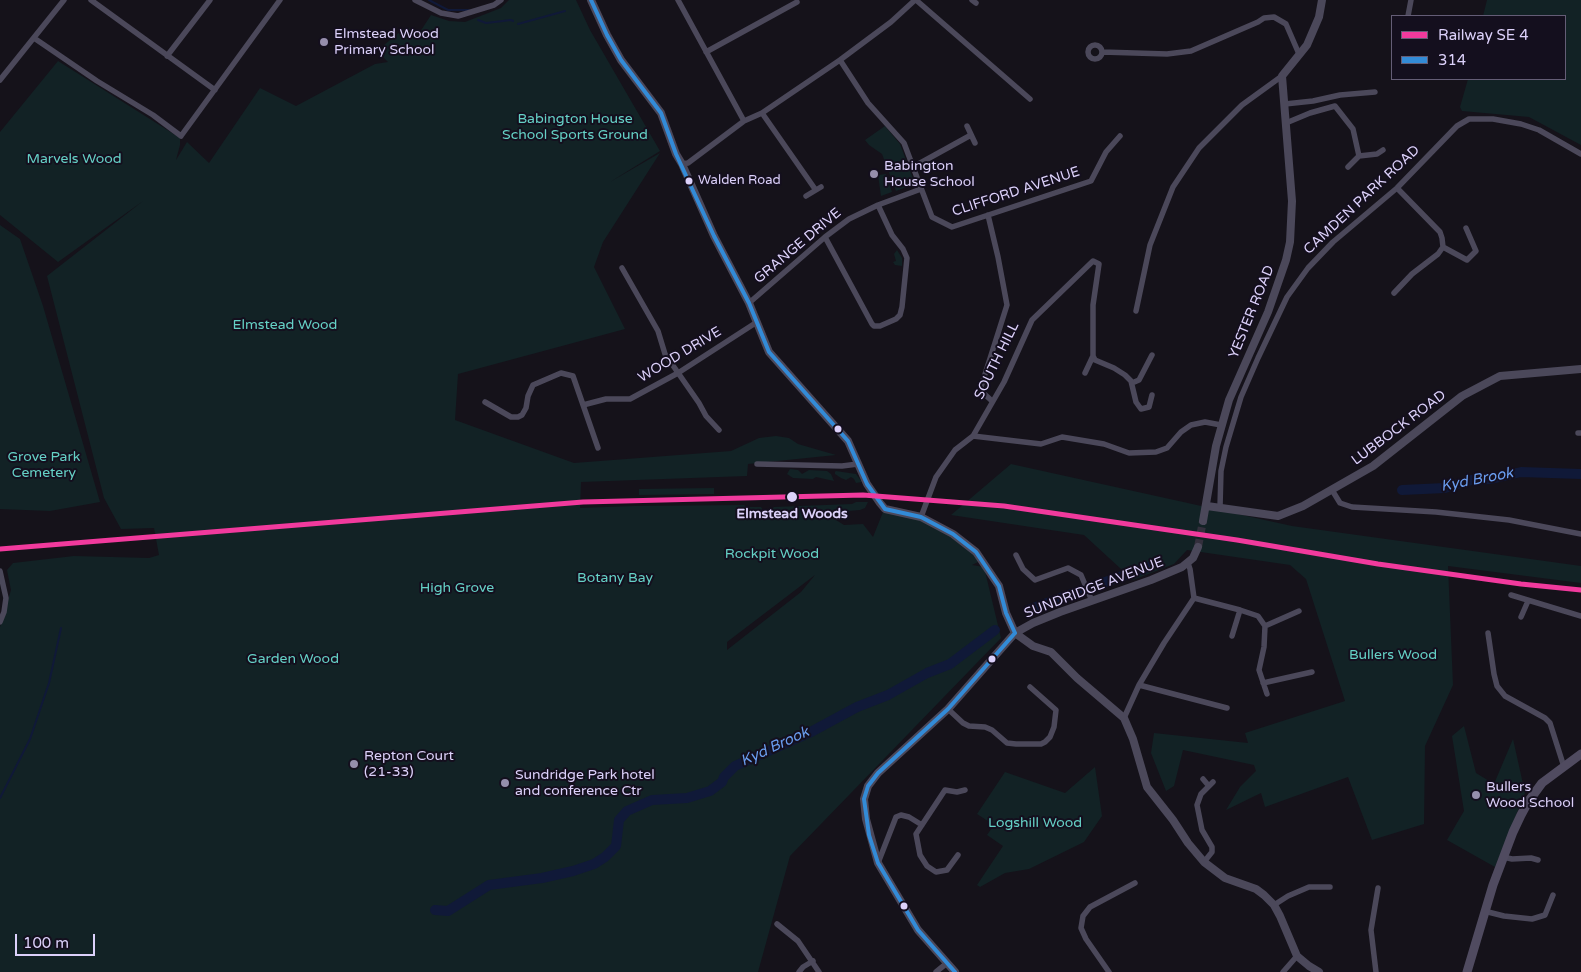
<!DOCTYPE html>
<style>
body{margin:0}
#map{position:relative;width:1581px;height:972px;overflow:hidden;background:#15121a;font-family:"Varela Round",sans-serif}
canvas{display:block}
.legend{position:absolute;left:1391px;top:15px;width:175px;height:65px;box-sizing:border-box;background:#140f1e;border:1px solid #645d76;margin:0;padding:6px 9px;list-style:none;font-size:15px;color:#dcd1fa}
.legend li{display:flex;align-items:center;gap:10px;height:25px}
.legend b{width:25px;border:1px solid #645d76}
.scale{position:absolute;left:15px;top:934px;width:80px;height:22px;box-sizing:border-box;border:2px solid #dcd1fa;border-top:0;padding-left:6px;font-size:15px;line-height:18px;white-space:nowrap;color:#dcd1fa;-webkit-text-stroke:4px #140f1e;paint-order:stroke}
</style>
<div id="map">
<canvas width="1581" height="972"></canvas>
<ul class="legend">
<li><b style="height:6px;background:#f13a9d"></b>Railway SE 4</li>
<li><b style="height:6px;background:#338bd7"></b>314</li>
</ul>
<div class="scale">100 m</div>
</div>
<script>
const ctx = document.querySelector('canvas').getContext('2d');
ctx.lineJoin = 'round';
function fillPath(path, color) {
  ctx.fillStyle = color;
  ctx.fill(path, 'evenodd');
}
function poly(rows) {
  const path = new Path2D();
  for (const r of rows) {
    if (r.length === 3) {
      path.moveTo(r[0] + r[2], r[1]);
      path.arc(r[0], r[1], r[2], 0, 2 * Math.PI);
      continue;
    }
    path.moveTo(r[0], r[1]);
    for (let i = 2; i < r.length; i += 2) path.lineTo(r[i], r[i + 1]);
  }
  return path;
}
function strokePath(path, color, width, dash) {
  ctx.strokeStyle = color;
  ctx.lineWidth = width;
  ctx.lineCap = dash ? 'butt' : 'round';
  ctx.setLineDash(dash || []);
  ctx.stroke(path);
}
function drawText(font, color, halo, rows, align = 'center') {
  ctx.font = font + ' "Varela Round",sans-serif';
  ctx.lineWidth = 4;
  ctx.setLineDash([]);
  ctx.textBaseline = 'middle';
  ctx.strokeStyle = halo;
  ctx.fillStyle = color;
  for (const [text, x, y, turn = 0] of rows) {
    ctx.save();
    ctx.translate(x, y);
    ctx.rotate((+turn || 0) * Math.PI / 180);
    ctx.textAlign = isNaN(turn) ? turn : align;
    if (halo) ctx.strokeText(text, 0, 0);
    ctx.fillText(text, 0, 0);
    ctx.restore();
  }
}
fillPath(poly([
 [509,0,576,0,590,30,660,151,610,182,660,153,603,242,594,267,625,329,458,374,455,420,574,463,731,451,759,438,776,436,789,438,798,444,836,455,748,464,747,476,581,482,580,508,634,506,744,505,746,507,761,507,763,510,772,509,774,507,852,504,856,502,868,502,865,508,860,510,848,511,842,509,834,512,836,520,844,525,863,524,873,537,883,512,920,519,952,537,973,554,978,562,972,565,984,567,1001,638,790,856,758,972,0,972,0,627,11,590,7,570,13,563,74,556,149,558,159,555,154,528,121,529,104,498,47,276,143,201,58,262,0,215,0,132,58,61,180,138,180,145,176,160,187,142,209,163,260,88,296,106,375,64,388,62,383,57,384,45,406,27,420,32,431,15,449,21,465,22,501,8],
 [815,575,801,592,727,650,727,642],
 [1487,0,1581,0,1581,145,1529,117,1462,111,1460,107,1468,79,1565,79,1565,16,1483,16],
 [885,126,900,144,915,184,896,191,882,154,869,145,865,140],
 [886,174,892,192,881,196,878,175],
 [0,225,20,239,43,306,100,502,50,511,0,509],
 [897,250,902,258,902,266,895,265,893,262,896,261,894,254],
 [1011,464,1292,526,1581,566,1581,583,1448,566,1453,685,1425,746,1424,824,1372,840,1348,777,1265,807,1261,793,1226,810,1240,787,1256,771,1254,765,1183,750,1174,786,1166,791,1151,753,1154,733,1248,743,1245,733,1345,701,1306,579,1290,565,1187,550,1174,564,1133,580,1084,535,951,515],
 [790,469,798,470,802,474,809,470,827,471,831,474,834,481,816,477,813,479,793,478,787,474],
 [836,471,856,474,862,482,856,483,854,479,851,477,846,480,841,478,835,474,835,472],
 [714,488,714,494,639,495,639,489],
 [1464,726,1476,773,1494,784,1513,739,1525,793,1495,867,1447,840,1464,811,1452,736],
 [1095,767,1102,816,1084,842,1029,869,1005,873,980,887,977,885,1003,846,987,835,994,825,977,814,1005,772,1065,793]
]), '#122225');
strokePath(poly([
 [429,0,448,10,469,10],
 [478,20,486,23,511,20,513,21],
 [518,24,565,11],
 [0,798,30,739,49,683,61,628]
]), '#101938', 2);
strokePath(poly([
 [1402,490,1445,488,1471,480,1491,479,1521,472,1581,474],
 [1091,587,1151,566],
 [1028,610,1083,590],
 [435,910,448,911,489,885,542,878,573,871,594,864,605,857,616,846,619,820,627,811,652,800,687,798,710,791,722,782,724,777,735,766,809,733,857,707,888,695,927,673,950,664,995,630]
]), '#101938', 10);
strokePath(poly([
 [1198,547,1203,521]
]), '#332f3c', 8, [8, 4]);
strokePath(poly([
 [91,0,215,90],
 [415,0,441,13,458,16,494,5,501,0],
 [678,0,744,121],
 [916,0,1030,99],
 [972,0,976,3],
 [1408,16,1411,0],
 [34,38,97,81,153,115,181,136,280,0],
 [1095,52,7],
 [706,52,797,2],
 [1102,52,1167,54,1191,51,1258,22,1264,18,1274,17,1286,24,1299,54],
 [167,56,210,0],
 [840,60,868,103,904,143,932,217,952,227,1091,181,1106,152,1120,136],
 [0,80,64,0],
 [1285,104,1313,101,1340,95,1375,92],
 [762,113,815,189],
 [1286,123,1310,113,1335,106,1353,129,1359,156],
 [967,126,975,143],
 [682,164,688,163,744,121,762,113,840,60,891,22,915,0],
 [913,167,971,135],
 [1348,167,1359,156,1377,154,1383,150],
 [1397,188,1440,232,1442,238,1443,247],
 [806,196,821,187],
 [988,215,998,257,1007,305,980,390,992,401],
 [825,237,872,324,874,326,880,326,896,319,900,315,902,307,907,258,903,249,892,235,878,205],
 [622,268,658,331,665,354,699,403,706,416,719,430],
 [1394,293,1412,274,1438,254,1443,247,1467,260,1476,251,1466,228],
 [749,303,825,237,849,219,878,205,921,189],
 [1136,311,1150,245,1173,187,1199,148,1242,105,1282,76],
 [1085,373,1093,356],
 [1132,383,1139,380,1152,355],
 [485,402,511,417,518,417,522,415,526,408,528,396,533,385,561,373,573,376,598,448],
 [583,405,606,399,630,399,678,373,757,322],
 [1578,433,1581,433],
 [973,436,1004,382,1032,320,1093,261,1099,264,1093,305,1093,356,1095,360,1114,368,1125,375,1131,381,1136,402,1141,409,1149,407,1152,395],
 [757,464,842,466,858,464],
 [1332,490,1340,503,1352,507,1436,512,1509,520,1581,534],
 [1220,507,1221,471,1226,447,1241,397,1258,358,1287,297,1308,268,1333,242,1397,188,1457,126,1469,119,1493,119,1521,124,1539,130,1581,154],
 [921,517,936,477,955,450,973,436,1041,444,1062,437,1104,444,1129,453,1156,452,1167,448,1181,432,1191,425,1205,422,1221,425],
 [1016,555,1023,569,1035,580,1068,568,1081,575,1092,601],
 [0,571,6,598,4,612,0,622],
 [1511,595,1581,616],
 [1194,598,1240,610,1258,616,1265,626,1264,647,1259,670,1267,694],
 [1521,617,1528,601],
 [1265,626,1299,611],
 [1488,633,1494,674,1497,686,1505,696,1545,718,1550,723,1564,767],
 [1232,636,1240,610],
 [1263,683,1312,672],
 [1139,685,1227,708],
 [948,709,963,723,969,726,985,727,992,730,1007,743,1016,744,1041,744,1045,742,1050,737,1054,727,1056,710,1030,687],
 [1124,718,1139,685,1164,643,1194,598,1190,569,1188,563],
 [1203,779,1208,785],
 [958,855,947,870,936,872,927,866,920,855,916,834,945,790,957,792,965,790],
 [1503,857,1512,859,1531,858,1538,860],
 [1204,862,1212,852,1212,847,1202,830,1197,805,1201,794,1213,782],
 [878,863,896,817,901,815,909,817,922,825],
 [1274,905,1288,896,1309,887,1330,887],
 [1484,911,1504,916,1532,919,1545,915,1553,895],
 [777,924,798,941,819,972],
 [799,972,803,967,813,961],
 [936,972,947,963],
 [1109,972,1086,939,1081,928,1083,916,1090,907,1135,883],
 [1283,972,1297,956],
 [1376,972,1371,930,1378,888]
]), '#4b485a', 5.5);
strokePath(poly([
 [591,0,607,35,621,60,661,113,676,154,682,164,714,236,749,303,769,352,848,441,867,484,880,503,885,509,921,517,953,534,976,552,999,586,1006,613,1015,633,1033,646,1051,652,1077,678,1124,718,1133,739,1147,787,1173,820,1188,843,1204,862,1225,878,1256,889,1264,895,1274,905,1280,916,1297,956,1309,966,1319,972],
 [1207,506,1278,516,1303,506,1373,466,1462,396,1500,376,1581,369],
 [1203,521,1216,446,1229,400,1268,312,1286,260,1290,242,1292,201,1282,76,1307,45,1319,17,1322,0],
 [955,972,918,930,878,863,866,819,864,799,868,786,878,773,948,709,1015,633,1033,623,1060,612,1151,580,1182,567,1193,558,1198,547]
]), '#4b485a', 8);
strokePath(poly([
 [1467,972,1493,885,1513,832,1521,815,1528,802,1542,783,1581,754]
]), '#504b60', 9);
strokePath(poly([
 [591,0,607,35,621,60,661,113,676,154,714,236,749,303,769,352,848,441,867,484,885,509,921,517,953,534,976,552,999,586,1006,613,1015,633],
 [955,972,918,930,878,863,869,835,864,799,868,786,878,773,948,709,1015,633]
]), '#338bd7', 4);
strokePath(poly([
 [0,549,583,502,863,495,1004,506,1237,540,1378,564,1521,584,1581,590]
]), '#f13a9d', 5);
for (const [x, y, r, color] of [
 [324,42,5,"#968eac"],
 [874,174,5,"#968eac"],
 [689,181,4.5,"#dcd1fa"],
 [838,429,4.5,"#dcd1fa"],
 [792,497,6,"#dcd1fa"],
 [992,659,4.5,"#dcd1fa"],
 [354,764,5,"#968eac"],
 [505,783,5,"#968eac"],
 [1476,795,5,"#968eac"],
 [904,906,4.5,"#dcd1fa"]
]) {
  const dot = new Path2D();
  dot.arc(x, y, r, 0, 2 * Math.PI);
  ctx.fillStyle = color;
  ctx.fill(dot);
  strokePath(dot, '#140f1e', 2);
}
drawText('13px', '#dcd1fa', '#140f1e', [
 ["Walden Road",698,181]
], 'left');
drawText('14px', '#dcd1fa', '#140f1e', [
 ["Elmstead Wood",334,34],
 ["Primary School",334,50],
 ["Babington",884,166],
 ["House School",884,182],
 ["Repton Court",364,756],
 ["(21-33)",364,772],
 ["Sundridge Park hotel",515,775],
 ["and conference Ctr",515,791],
 ["Bullers",1486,787],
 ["Wood School",1486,803]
], 'left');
drawText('14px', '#65d1c6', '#140f1e', [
 ["Babington House",575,119],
 ["School Sports Ground",575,135],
 ["Marvels Wood",74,159],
 ["Elmstead Wood",285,325],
 ["Grove Park",44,457],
 ["Cemetery",44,473],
 ["Rockpit Wood",772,554],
 ["Botany Bay",615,578],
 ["High Grove",457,588],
 ["Bullers Wood",1393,655],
 ["Garden Wood",293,659],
 ["Logshill Wood",1035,823]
]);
drawText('14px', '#dcd1fa', '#140f1e', [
 ["CLIFFORD AVENUE",1016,192,-18],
 ["CAMDEN PARK ROAD",1362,200,-43],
 ["GRANGE DRIVE",798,246,-40],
 ["YESTER ROAD",1252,312,-68],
 ["WOOD DRIVE",680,355,-31],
 ["SOUTH HILL",997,361,-64],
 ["LUBBOCK ROAD",1399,428,-37],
 ["SUNDRIDGE AVENUE",1094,588,-21]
]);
drawText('bold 14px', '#dcd1fa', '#140f1e', [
 ["Elmstead Woods",792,514]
]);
drawText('italic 15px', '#6a9def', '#140f1e', [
 ["Kyd Brook",1477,480,-11],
 ["Kyd Brook",775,747,-25]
]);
</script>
